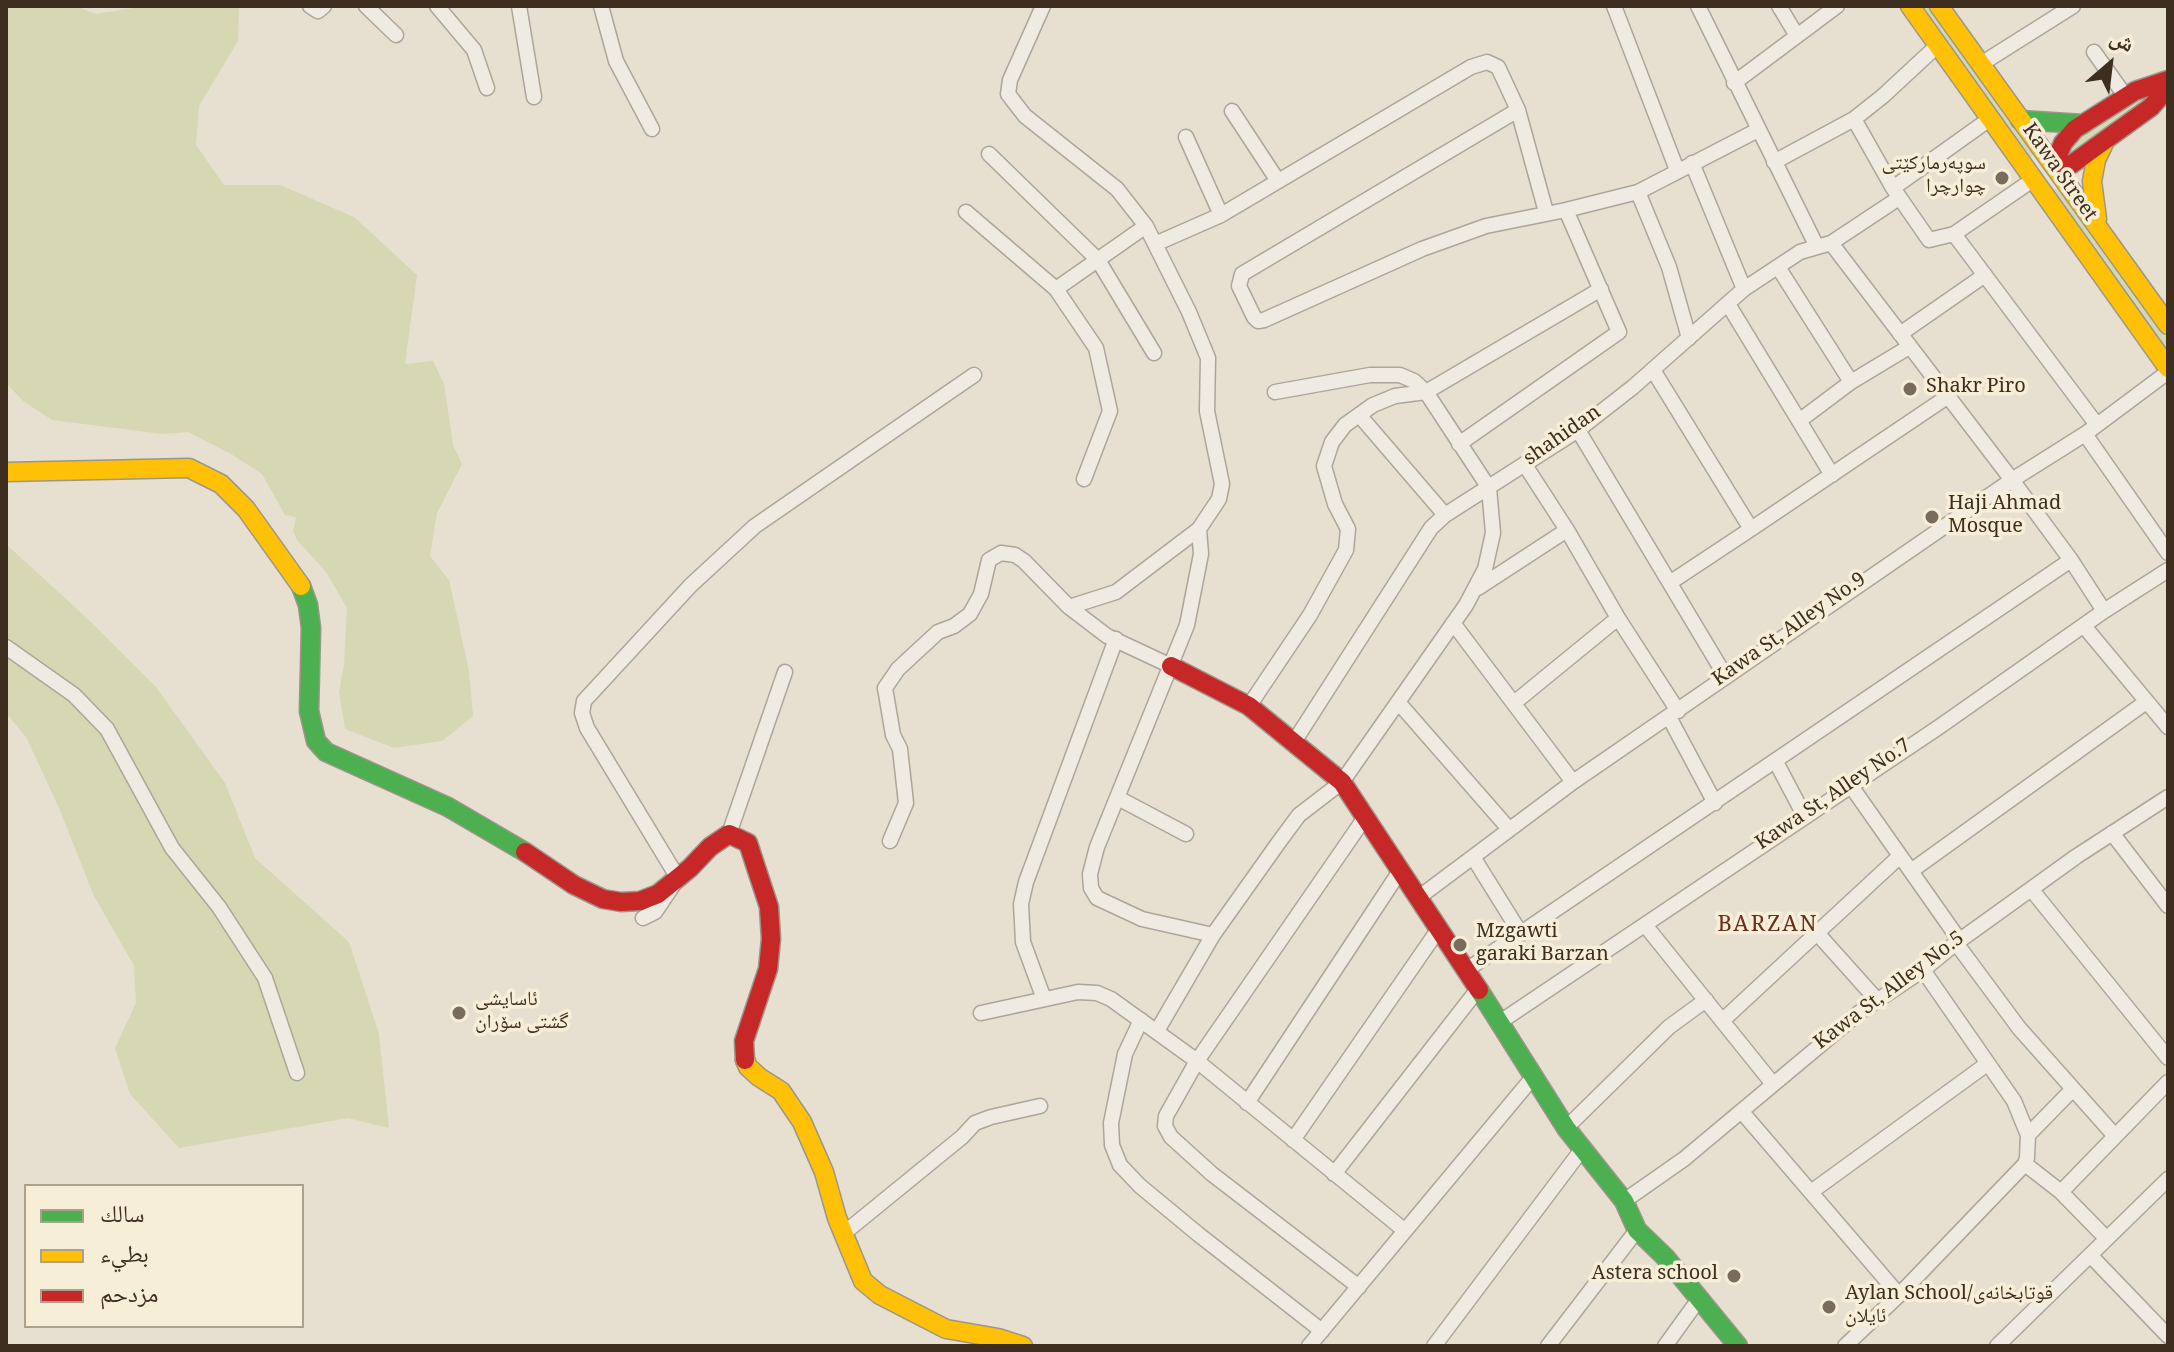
<!DOCTYPE html>
<meta charset="utf-8">
<style>
body{margin:0}
#map{position:relative;width:2174px;height:1352px;overflow:hidden;background:#e7e0d1;font-family:Georgia,"Noto Naskh Arabic",serif}
canvas{display:block}
.frame{position:absolute;inset:0;border:8px solid #3d2e20;pointer-events:none}
.legend{position:absolute;left:24px;top:1184px;width:280px;height:144px;box-sizing:border-box;background:#f7eed8;border:2px solid #ada18e;margin:0;padding:10px 14px;list-style:none;font-size:24px;color:#3d2e20}
.legend li{display:flex;align-items:center;gap:16px;height:40px}
.legend b{width:40px;border:2px solid #ada18e}
.north{position:absolute;left:2070px;top:24px;width:80px;height:80px;-webkit-text-stroke:6px #f7eed8;paint-order:stroke;rotate:28deg;font-size:22px;font-weight:700;line-height:32px;text-align:center;color:#3d2e20}
.north::after{content:'';display:block;margin:auto;width:28px;height:36px;background:#3d2e20;clip-path:polygon(50% 0,100% 100%,50% 72%,0 100%)}
</style>
<div id="map">
<canvas width="2174" height="1352"></canvas>
<div class="frame"></div>
<ul class="legend">
<li><b style="height:10px;background:#4caf50"></b>سالك</li>
<li><b style="height:10px;background:#ffc107"></b>بطيء</li>
<li><b style="height:10px;background:#c62828"></b>مزدحم</li>
</ul>
<div class="north">ش</div>
</div>
<script>
const ctx = document.querySelector('canvas').getContext('2d');
ctx.lineJoin = 'round';
function fillPath(path, color) {
  ctx.fillStyle = color;
  ctx.fill(path, 'evenodd');
}
function poly(rows) {
  const path = new Path2D();
  for (const r of rows) {
    path.moveTo(r[0], r[1]);
    for (let i = 2; i < r.length; i += 2) path.lineTo(r[i], r[i + 1]);
  }
  return path;
}
function strokePath(path, color, width, dash) {
  ctx.strokeStyle = color;
  ctx.lineWidth = width;
  ctx.lineCap = dash ? 'butt' : 'round';
  ctx.setLineDash(dash || []);
  ctx.stroke(path);
}
function drawText(font, color, halo, rows, align = 'center') {
  ctx.font = font + ' Georgia,"Noto Naskh Arabic",serif';
  ctx.lineWidth = 7;
  ctx.setLineDash([]);
  ctx.textBaseline = 'middle';
  ctx.strokeStyle = halo;
  ctx.fillStyle = color;
  for (const [text, x, y, turn = 0] of rows) {
    ctx.save();
    ctx.translate(x, y);
    ctx.rotate((+turn || 0) * Math.PI / 180);
    ctx.textAlign = isNaN(turn) ? turn : align;
    if (halo) ctx.strokeText(text, 0, 0);
    ctx.fillText(text, 0, 0);
    ctx.restore();
  }
}
fillPath(poly([
 [6,6,75,6,96,14,146,6,239,6,238,41,199,106,196,145,224,185,280,185,354,217,417,275,405,364,433,361,444,384,453,445,462,464,437,513,430,556,449,580,469,671,473,716,442,741,394,748,345,729,339,692,344,665,347,608,326,572,297,540,293,531,296,517,285,515,262,474,231,454,188,432,162,434,52,420,23,401,6,383],
 [1919,6,1929,6,2034,154,2031,157],
 [2149,92,2148,98,2073,157,2066,153,2070,142],
 [2055,189,2061,190,2168,337,2168,356,2052,192],
 [6,544,91,622,156,687,225,783,255,858,349,942,379,1034,389,1128,348,1118,179,1148,130,1094,115,1048,136,1003,134,966,94,896,59,808,26,737,6,713]
]), '#d6d7b3');
const street = poly([
 [310,6,318,11,324,6],
 [366,6,396,35],
 [437,6,474,50,487,88],
 [519,6,534,97],
 [601,6,616,61,652,129],
 [1043,6,1010,80,1008,94,1025,116,1117,189,1146,226,1189,312,1208,358,1207,411,1222,484,1219,499,1199,529,1201,554,1187,625,1097,847,1090,874,1091,888,1097,898,1142,919,1213,935],
 [1614,6,1677,170],
 [1698,6,1817,247],
 [1779,6,1797,36],
 [2094,52,2126,97],
 [1981,64,2073,6],
 [1734,83,1837,6],
 [1518,110,1242,274,1239,286,1254,317,1258,321,1264,320,1422,249,1486,226,1566,210,1638,192,1758,130],
 [1232,111,1278,181],
 [1854,119,1893,188,1929,240,1954,234,2034,179],
 [1186,137,1221,215],
 [989,154,1098,260,1154,353],
 [1774,162,1854,119,1883,96,1938,45],
 [1692,163,1744,289],
 [1893,188,1991,118],
 [1638,192,1669,267,1689,338],
 [966,212,1056,289,1096,348,1110,411,1084,479],
 [1954,234,2097,425],
 [1831,243,2012,480,2071,560,2104,611],
 [1155,244,1221,215,1471,67,1487,62,1498,67,1518,110,1546,212],
 [1778,267,1851,382],
 [1056,289,1146,226],
 [1728,304,1832,475],
 [1900,334,1985,275],
 [1653,370,1751,529,1671,582],
 [1360,416,1445,515],
 [1799,421,1851,382,1909,347],
 [1578,430,1726,677],
 [2085,434,2168,553],
 [1459,444,1619,332,1566,210],
 [1525,465,1567,530],
 [1751,529,1947,397],
 [1478,588,1567,530,1618,618],
 [1069,607,1116,592,1199,529],
 [1453,623,1573,782],
 [2084,626,2168,727],
 [6,647,74,695,107,729,172,848,219,907,265,978,297,1073],
 [1398,702,1509,829],
 [1514,703,1618,618,1678,711],
 [1249,706,1310,615,1346,550,1348,529,1335,504,1324,466,1332,442,1345,425,1373,405,1395,396,1426,392,1601,289],
 [1669,717,1715,803],
 [1294,742,1431,528,1445,515,1578,430,1633,387,1744,289,1800,252,1831,243,1899,198],
 [1776,762,1805,817],
 [1851,786,1960,941],
 [1118,798,1186,834],
 [2112,833,2168,906],
 [729,834,785,672],
 [890,841,906,803,900,749,893,735,885,688,898,669,938,632,954,626,970,614,981,594,989,560,1001,553,1015,555,1024,561,1069,607,1107,636,1171,666],
 [1473,857,1521,934],
 [1911,871,2146,702],
 [2031,889,2168,1058],
 [1418,898,1573,782,2012,480,2085,434,2168,372],
 [643,918,655,912,678,878,587,728,582,713,584,701,691,585,755,526,974,375],
 [1645,925,1773,1084],
 [1817,933,1877,1000],
 [1956,943,2019,1028,2115,1136],
 [1465,971,2071,560],
 [1044,999,1023,942,1021,904,1026,882,1116,639],
 [981,1013,1078,992,1097,993,1111,999,1197,1061,1404,1230],
 [1141,1020,1125,1054,1111,1123,1112,1145,1120,1165,1140,1186,1198,1234,1322,1331],
 [1722,1021,1900,856],
 [1500,1022,1939,727,2104,611,2168,570],
 [1157,1031,1213,935,1279,842,1299,815,1342,782,1466,605,1485,569,1493,533,1489,488,1426,392,1414,381,1400,375,1370,375,1275,392],
 [1247,1103,1400,871],
 [1742,1112,1899,1295],
 [1566,1128,1669,1027,1706,1000],
 [2028,1135,2073,1089],
 [1293,1140,1438,930],
 [2025,1164,2061,1192,2106,1238],
 [1334,1174,1478,989],
 [1811,1192,1987,1064],
 [2061,1192,2168,1082],
 [1624,1201,1684,1159,1860,1012,1923,970,1956,943,2077,856,2168,797],
 [843,1234,962,1137,975,1123,991,1117,1040,1106],
 [2090,1255,2168,1336],
 [1359,1287,1212,1174,1171,1137,1165,1126,1166,1116,1197,1061,1366,816],
 [1309,1346,1534,1076],
 [1434,1346,1583,1148],
 [1548,1346,1637,1230],
 [1665,1346,1699,1299],
 [1845,1346,1899,1295,2025,1164,2027,1158,2028,1135,2014,1101,1923,970],
 [1997,1346,2168,1179]
]);
const fast = poly([
 [2020,120,2083,124],
 [301,586,308,605,311,628,309,711,316,741,326,752,448,807,525,852],
 [1479,990,1566,1128,1624,1201,1637,1230,1665,1257,1738,1346]
]);
const slow = poly([
 [1910,6,2168,368],
 [1939,6,2168,325],
 [2097,219,2092,181,2096,160,2105,141],
 [6,472,189,468,221,484,246,509,301,586],
 [745,1060,748,1067,759,1077,781,1091,802,1122,824,1172,837,1218,863,1281,880,1295,946,1329,998,1338,1023,1346]
]);
const jam = poly([
 [2168,80,2135,91,2075,129,2063,143,2054,165,2064,167,2072,164,2151,107,2168,88],
 [1171,666,1249,706,1342,782,1479,990],
 [525,852,574,885,603,899,621,902,640,901,658,894,690,868,710,847,729,834,748,843,769,907,771,939,768,969,744,1041,745,1060]
]);
strokePath(street, '#ada599', 17);
strokePath(fast, '#9c958a', 21);
strokePath(slow, '#9c958a', 21);
strokePath(jam, '#9c958a', 21);
strokePath(street, '#efebe3', 14);
strokePath(fast, '#4caf50', 18);
strokePath(slow, '#ffc107', 18);
strokePath(jam, '#c62828', 18);
for (const [x, y, r, color] of [
 [2002,178,8,"#786c5e"],
 [1910,389,8,"#786c5e"],
 [1932,517,8,"#786c5e"],
 [1460,945,8,"#786c5e"],
 [459,1013,8,"#786c5e"],
 [1734,1276,8,"#786c5e"],
 [1829,1307,8,"#786c5e"]
]) {
  const dot = new Path2D();
  dot.arc(x, y, r, 0, 2 * Math.PI);
  ctx.fillStyle = color;
  ctx.fill(dot);
  strokePath(dot, '#f7eed8', 3);
}
drawText('20px', '#3d2e20', '#f7eed8', [
 ["سوپەرمارکێتی",1986,166,"right"],
 ["چوارچرا",1986,189,"right"],
 ["Shakr Piro",1926,389],
 ["Haji Ahmad",1948,506],
 ["Mosque",1948,529],
 ["Mzgawti",1476,934],
 ["garaki Barzan",1476,957],
 ["ئاسایشی",475,1002],
 ["گشتی سۆران",475,1025],
 ["Astera school",1718,1276,"right"],
 ["Aylan School/قوتابخانەی",1845,1296],
 ["ئایلان",1845,1319]
], 'left');
drawText('20px', '#3d2e20', '#f7eed8', [
 ["Kawa Street",2057,174,55],
 ["shahidan",1564,438,-35],
 ["Kawa St, Alley No.9",1791,632,-35],
 ["Kawa St, Alley No.7",1835,797,-34],
 ["Kawa St, Alley No.5",1891,993,-37]
]);
ctx.letterSpacing = '2px';
drawText('22px', '#6b2e1e', '#f7eed8', [
 ["BARZAN",1768,928]
]);
ctx.letterSpacing = '0px';
</script>
